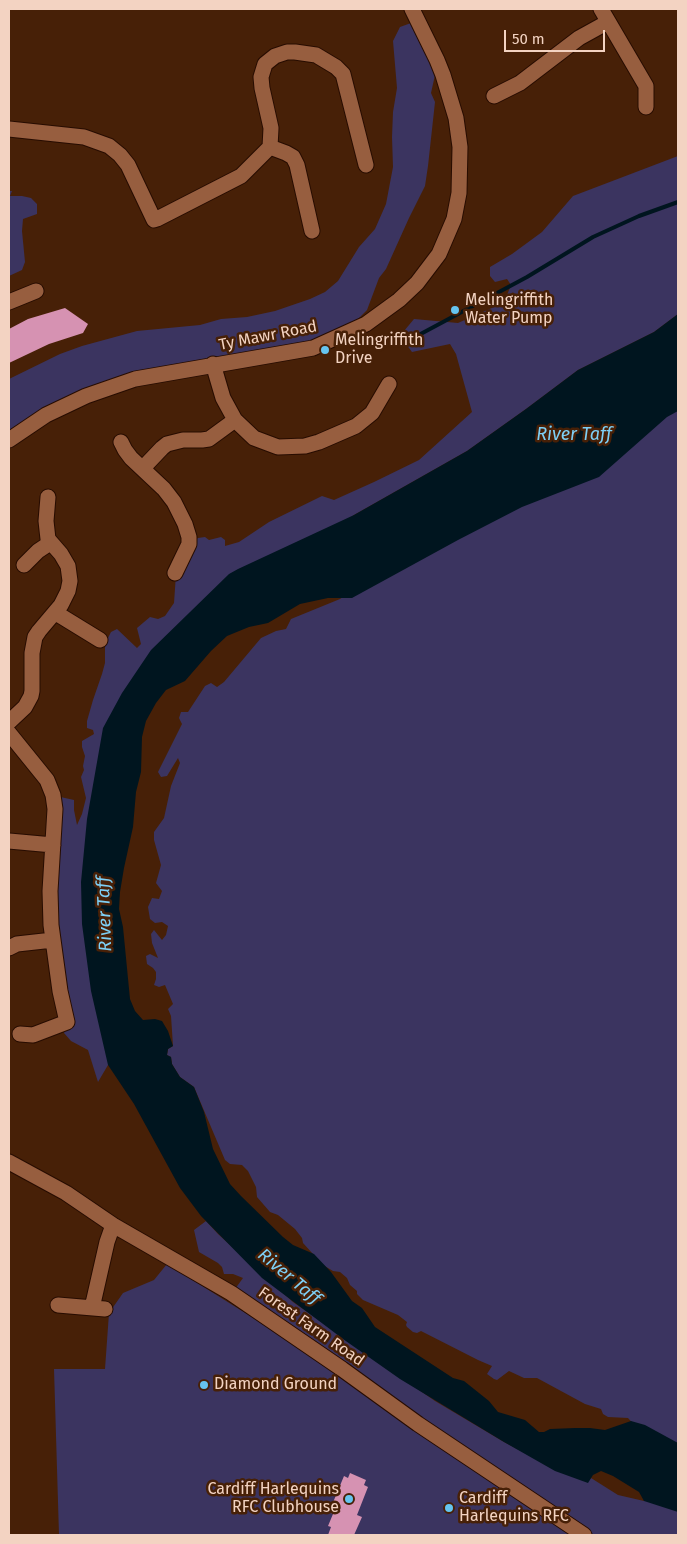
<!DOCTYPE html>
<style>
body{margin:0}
#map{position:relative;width:687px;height:1544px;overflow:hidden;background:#472007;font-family:"Fira Sans",sans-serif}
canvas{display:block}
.frame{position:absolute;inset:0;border:10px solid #f3d3c2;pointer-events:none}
.scale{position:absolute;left:504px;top:30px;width:101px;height:22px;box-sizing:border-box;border:2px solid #f3d3c2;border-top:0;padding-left:6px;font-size:15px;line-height:18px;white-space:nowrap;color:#f3d3c2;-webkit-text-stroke:4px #472007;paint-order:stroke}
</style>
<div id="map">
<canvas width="687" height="1544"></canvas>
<div class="frame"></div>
<div class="scale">50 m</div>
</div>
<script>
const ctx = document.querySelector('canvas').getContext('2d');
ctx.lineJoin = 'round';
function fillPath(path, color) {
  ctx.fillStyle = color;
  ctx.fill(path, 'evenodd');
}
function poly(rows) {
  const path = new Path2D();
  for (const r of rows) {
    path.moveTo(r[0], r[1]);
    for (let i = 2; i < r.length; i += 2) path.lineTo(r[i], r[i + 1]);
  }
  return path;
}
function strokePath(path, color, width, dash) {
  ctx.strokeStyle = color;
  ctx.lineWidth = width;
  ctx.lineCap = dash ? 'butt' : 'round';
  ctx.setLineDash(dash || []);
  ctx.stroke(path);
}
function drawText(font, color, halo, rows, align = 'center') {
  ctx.font = font + ' "Fira Sans",sans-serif';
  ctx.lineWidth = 5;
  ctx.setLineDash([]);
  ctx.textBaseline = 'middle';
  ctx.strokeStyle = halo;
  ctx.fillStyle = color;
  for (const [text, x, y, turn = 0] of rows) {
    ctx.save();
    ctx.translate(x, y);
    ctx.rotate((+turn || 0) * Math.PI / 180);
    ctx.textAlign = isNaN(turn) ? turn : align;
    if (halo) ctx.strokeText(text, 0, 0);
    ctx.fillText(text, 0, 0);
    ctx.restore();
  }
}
fillPath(poly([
 [411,23,437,66,431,93,435,102,428,166,425,186,409,218,386,269,379,278,367,310,354,323,316,340,127,375,98,384,72,395,9,431,9,379,60,354,82,346,137,331,200,325,221,319,247,317,275,311,310,299,325,292,338,281,359,247,375,229,386,204,393,167,392,137,393,112,397,88,393,41,400,27],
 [678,156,678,314,654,332,578,370,526,409,467,451,354,515,124,706,114,1059,108,1065,98,1082,88,1050,71,1041,64,1033,66,1025,60,972,50,841,56,796,74,800,74,810,77,825,82,814,86,798,81,777,84,770,83,766,85,756,82,747,82,741,94,734,93,730,87,728,87,721,93,700,102,674,105,663,105,644,111,632,117,629,137,648,141,644,137,628,150,617,158,619,165,616,174,603,176,574,186,569,184,563,191,542,198,538,205,537,209,540,221,537,225,540,225,546,239,542,269,522,322,496,334,500,374,482,419,460,472,412,456,354,450,344,412,352,406,344,404,331,414,319,458,323,494,307,507,295,511,285,507,279,495,282,490,276,490,267,512,254,542,232,573,196],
 [9,191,12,191,10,196,22,196,31,198,37,204,37,214,23,219,22,231,25,262,22,270,9,276],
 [678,400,678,1452,636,1427,628,1418,608,1417,603,1414,601,1409,585,1404,537,1378,524,1378,509,1371,497,1380,494,1379,487,1374,492,1366,478,1360,421,1331,417,1333,413,1332,407,1327,406,1325,407,1322,398,1315,363,1300,357,1294,357,1291,350,1285,347,1278,340,1272,333,1271,323,1265,303,1243,302,1238,295,1229,278,1215,270,1212,257,1197,256,1187,248,1171,242,1165,230,1164,225,1160,194,1087,180,1077,172,1064,171,1057,167,1055,168,1049,173,1046,171,1016,168,1009,173,1004,165,985,159,987,154,985,156,979,156,972,153,968,147,964,146,956,150,954,158,958,152,943,151,934,154,930,162,940,166,935,168,926,162,922,155,923,150,919,148,907,152,898,159,899,162,891,156,883,161,865,154,840,154,832,164,818,171,786,180,763,178,758,167,776,161,777,158,772,182,724,179,718,181,712,188,712,205,686,211,683,217,687,224,682,261,638,276,631,286,629,291,619,340,599,378,571],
 [206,1221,218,1234,293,1302,435,1401,504,1442,525,1453,529,1452,587,1481,591,1478,618,1495,644,1501,656,1500,678,1509,678,1535,59,1535,54,1369,105,1369,109,1313,123,1293,154,1280,167,1264,314,1356,235,1289,243,1278,233,1274,224,1274,222,1267,218,1263,199,1252,194,1230]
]), '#3b3460');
fillPath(poly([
 [678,314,678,411,667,417,599,477,522,507,458,540,352,598,328,598,300,604,268,623,249,627,227,636,211,651,185,681,166,690,156,703,146,721,142,737,141,772,136,792,133,827,124,868,120,892,119,909,123,927,130,999,135,1011,143,1020,155,1019,162,1021,168,1031,173,1046,168,1049,167,1055,171,1057,172,1064,180,1077,194,1087,204,1112,213,1149,230,1184,241,1196,283,1237,293,1245,314,1254,331,1272,352,1301,362,1308,375,1327,453,1378,464,1381,489,1401,498,1412,525,1420,539,1432,544,1432,550,1429,575,1428,590,1428,605,1430,631,1421,645,1425,678,1443,678,1512,644,1501,639,1492,613,1476,601,1471,593,1475,588,1483,555,1471,504,1442,400,1379,343,1339,262,1278,201,1216,180,1188,134,1104,108,1065,91,991,82,924,81,882,87,819,103,728,122,693,151,650,229,574,238,569,354,515,467,451,526,409,578,370,654,332]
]), '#00151f');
strokePath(poly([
 [415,337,527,277,593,237,639,216,678,202]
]), '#00151f', 4);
fillPath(poly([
 [65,308,88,324,83,333,49,344,9,363,9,329,28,319],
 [350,1473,366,1480,364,1485,368,1487,357,1515,362,1517,354,1535,328,1535,331,1527,328,1526,333,1514,329,1512,344,1476,348,1478]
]), '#d692b2');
const minor = poly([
 [601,9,646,86,646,107],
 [494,96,520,83,579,38,608,22],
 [9,129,84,137,109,146,120,155,128,165,154,220,157,219,241,176,270,147,271,128,262,88,261,77,265,64,275,56,287,52,295,52,316,55,336,67,343,74,366,165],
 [270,147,286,153,293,157,297,165,312,231],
 [9,302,36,291],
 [213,364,223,398,235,420,254,438,278,447,305,446,319,442,356,426,372,413,389,384],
 [9,440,46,415,86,396,135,379,313,348,366,324,399,300,417,283,439,254,454,219,459,193,460,147,456,118,443,75,437,60,412,9],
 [121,442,125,450,131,458,164,489,174,502,185,524,189,537,189,544,175,573],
 [143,468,162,448,167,444,183,440,202,440,209,439,235,420],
 [24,565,38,551,50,543],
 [56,613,100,640],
 [9,722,25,707,31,696,32,691,32,653,35,637,39,631,61,605,68,591,70,581,68,566,61,554,48,539,46,521,48,497],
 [9,733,47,780,53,795,55,809,50,891,51,925,60,991,67,1022,33,1035,20,1034],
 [9,841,53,845],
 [9,948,17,944,53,940],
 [9,1162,66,1193,113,1225,231,1293,342,1369,418,1424,584,1535],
 [58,1305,105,1309],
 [92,1308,107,1242,113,1225]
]);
strokePath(minor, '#270c00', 17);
strokePath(minor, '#975e3f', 15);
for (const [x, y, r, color] of [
 [455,310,5,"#66c4ef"],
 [325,350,5,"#66c4ef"],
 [204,1385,5,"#66c4ef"],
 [349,1499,5,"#66c4ef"],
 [449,1508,5,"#66c4ef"]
]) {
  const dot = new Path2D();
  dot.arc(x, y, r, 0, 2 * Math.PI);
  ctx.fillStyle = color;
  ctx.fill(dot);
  strokePath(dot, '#472007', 2);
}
drawText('16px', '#f3d3c2', '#472007', [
 ["Melingriffith",465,301],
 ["Water Pump",465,319],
 ["Melingriffith",335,341],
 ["Drive",335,359],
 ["Diamond Ground",214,1385],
 ["Cardiff Harlequins",339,1490,"right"],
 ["RFC Clubhouse",339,1508,"right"],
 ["Cardiff",459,1499],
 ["Harlequins RFC",459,1517]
], 'left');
drawText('16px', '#f3d3c2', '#472007', [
 ["Ty Mawr Road",268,336,-11],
 ["Forest Farm Road",311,1327,35]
]);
drawText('italic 18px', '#7ed0f6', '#472007', [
 ["River Taff",574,435],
 ["River Taff",105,914,-92],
 ["River Taff",289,1277,40]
]);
</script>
